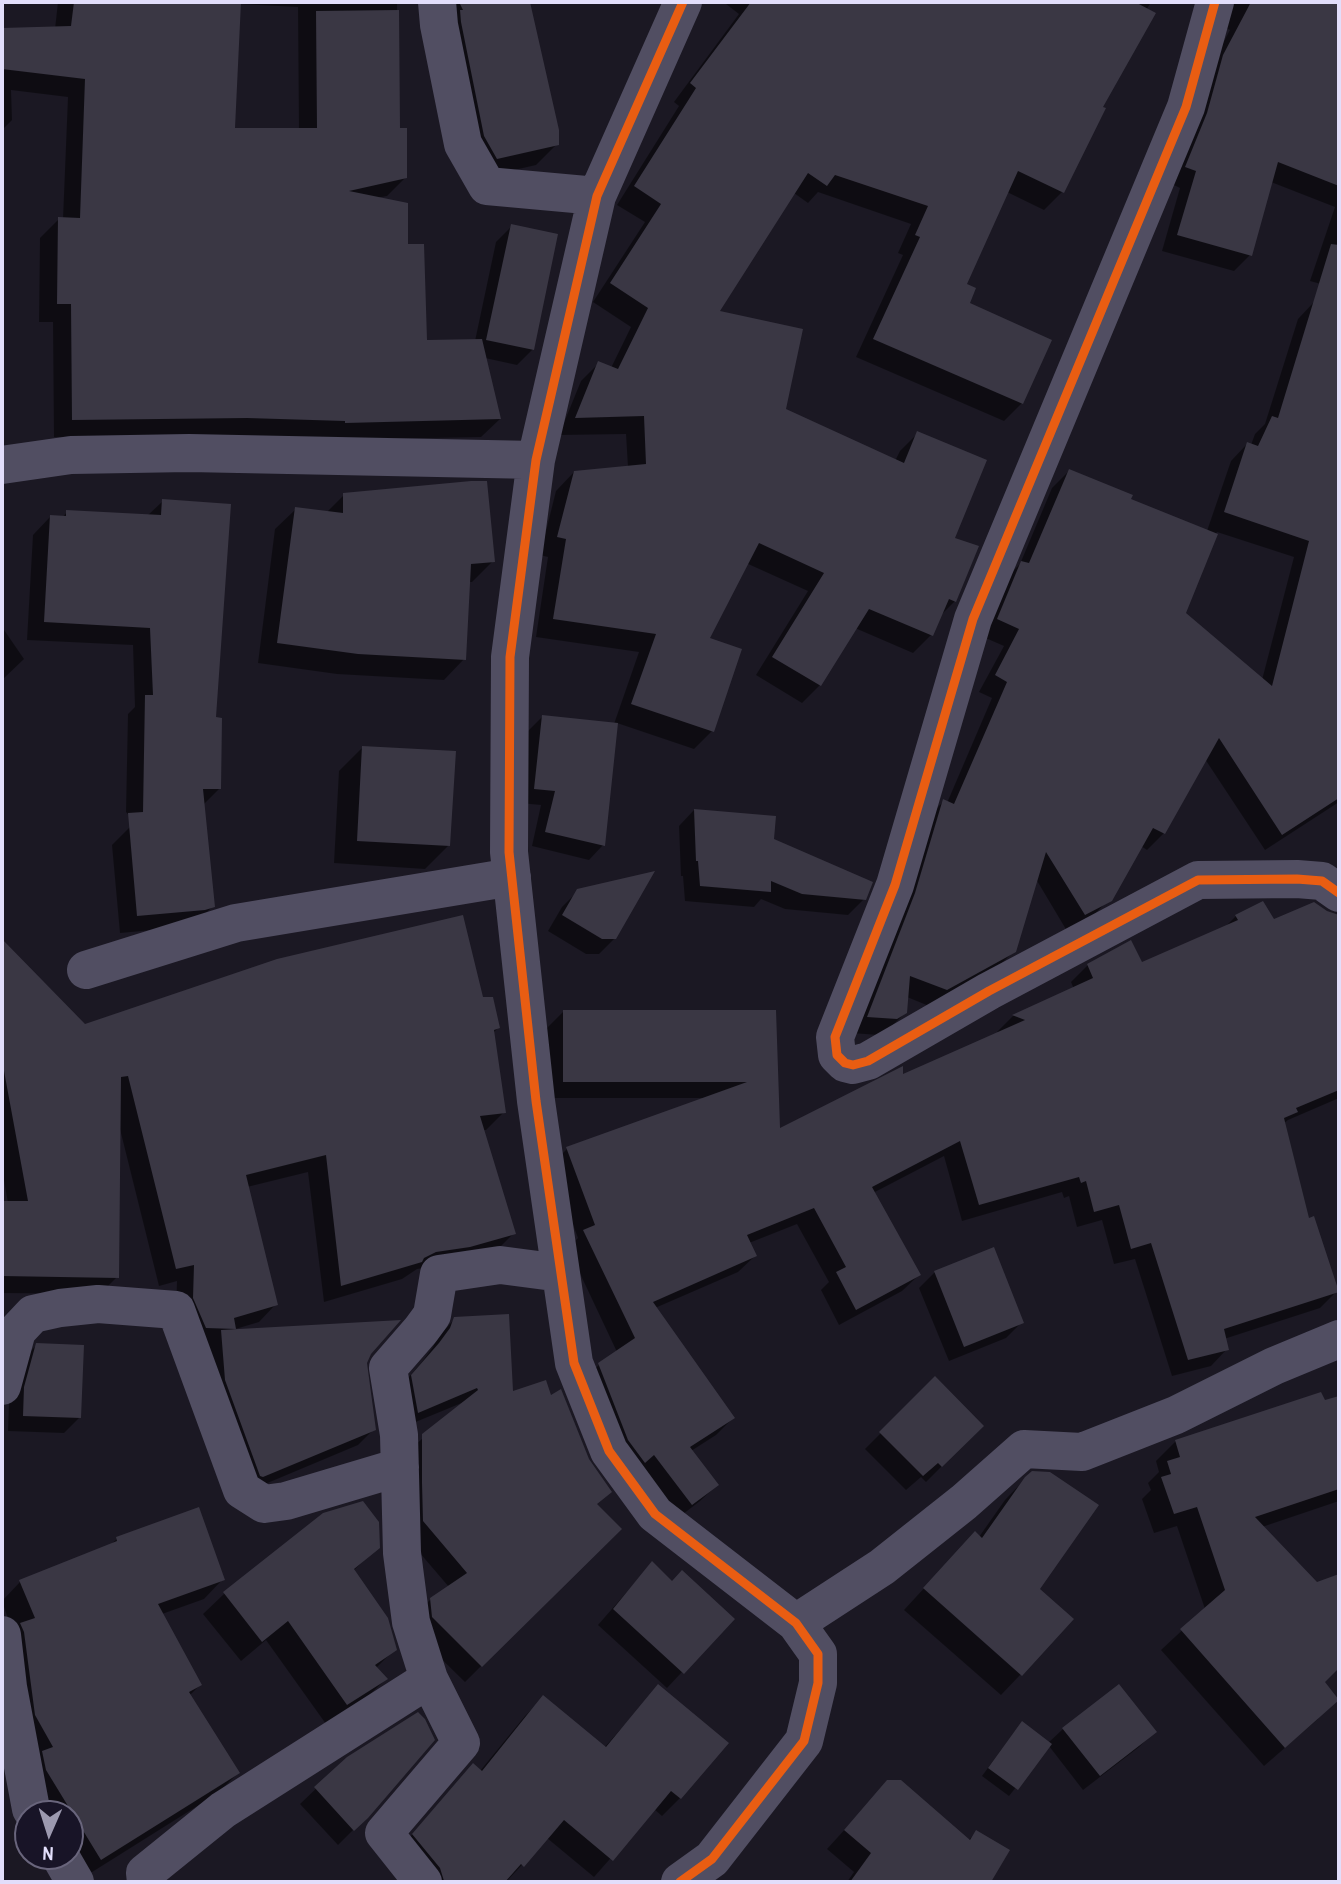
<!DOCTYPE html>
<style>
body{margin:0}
#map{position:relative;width:1341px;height:1884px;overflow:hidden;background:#1b1823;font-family:"Archivo Narrow",sans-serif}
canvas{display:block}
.frame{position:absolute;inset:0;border:4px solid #e2defb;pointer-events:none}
.north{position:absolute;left:14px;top:1800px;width:70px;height:70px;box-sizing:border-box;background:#181427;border:2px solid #69657c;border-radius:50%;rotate:183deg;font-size:19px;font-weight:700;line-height:28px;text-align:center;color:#e2defb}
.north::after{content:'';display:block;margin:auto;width:24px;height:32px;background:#9c99af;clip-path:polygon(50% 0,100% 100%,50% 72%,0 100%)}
</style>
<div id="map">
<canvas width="1341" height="1884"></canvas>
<div class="frame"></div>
<div class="north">N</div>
</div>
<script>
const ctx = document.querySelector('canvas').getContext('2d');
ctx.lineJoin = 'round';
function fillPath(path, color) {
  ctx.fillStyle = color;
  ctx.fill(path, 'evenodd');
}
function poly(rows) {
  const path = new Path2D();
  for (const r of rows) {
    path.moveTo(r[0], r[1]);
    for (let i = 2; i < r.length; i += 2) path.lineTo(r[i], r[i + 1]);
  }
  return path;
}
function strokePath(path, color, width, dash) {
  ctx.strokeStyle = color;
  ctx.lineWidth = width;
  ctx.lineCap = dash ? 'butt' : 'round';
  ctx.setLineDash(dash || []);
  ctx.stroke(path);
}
fillPath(poly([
 [58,2,397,2,398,129,406,177,387,196,376,198,406,246,425,342,475,341,496,242,512,226,533,349,517,365,485,358,500,419,481,437,327,440,227,436,54,437,53,322,39,322,40,238,59,219,63,219,68,97,11,90,12,120,2,130,2,30,55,29],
 [239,4,298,7,299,129,233,129],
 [428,2,529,2,557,130,557,144,536,165,475,179],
 [728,2,1151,2,1125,47,1101,107,1104,109,1062,192,1044,210,1007,192,964,285,968,304,1022,403,1004,421,856,357,903,255,898,253,911,224,818,192,808,203,794,193,717,312,784,410,895,461,900,451,918,433,952,539,955,601,939,617,931,635,913,653,855,628,820,685,802,703,756,675,808,591,746,563,707,639,712,731,694,749,617,723,603,845,589,860,532,846,541,805,520,803,528,731,543,716,614,724,639,652,536,637,548,557,540,555,556,491,574,472,628,467,626,434,559,435,581,381,599,363,611,368,631,327,593,302,645,222,617,205,679,106,674,102,739,14,726,4],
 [1212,2,1339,2,1339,289,1310,281,1335,207,1271,182,1250,255,1234,271,1162,251,1180,188,1170,183,1207,73,1230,30,1220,25],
 [1314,302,1339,314,1339,802,1265,850,1205,759,1164,833,1147,850,1141,846,1110,898,1093,916,1067,931,1036,879,1014,951,997,968,929,1006,907,997,906,1012,889,1029,879,1035,851,1033,927,818,944,801,947,803,992,698,979,692,1004,646,981,636,1005,579,1020,564,1052,488,1069,471,1129,500,1207,531,1231,461,1247,444,1251,445,1255,434,1265,424,1298,319],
 [1217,532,1294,557,1262,680,1184,613],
 [344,495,493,561,472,582,468,582,464,659,444,680,337,674,258,663,275,529,296,509,326,513],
 [163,501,220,788,203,805,213,906,195,924,186,927,120,933,112,845,135,822,126,812,128,714,135,707,133,645,27,640,33,535,50,517,62,518,67,512,147,516],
 [2,627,24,659,2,680],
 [362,748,448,846,425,869,334,863,339,771],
 [694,810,772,840,864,899,848,915,785,909,761,899,754,907,685,901,683,876,681,876,679,826],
 [578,891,615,938,599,954,586,954,548,931,562,907],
 [1326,913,1338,916,1339,919,1339,1098,1288,1120,1283,1124,1308,1220,1337,1291,1320,1308,1224,1339,1227,1349,1211,1366,1172,1376,1135,1259,1114,1264,1102,1220,1077,1227,1069,1196,1064,1198,1062,1192,962,1221,944,1156,873,1193,919,1275,902,1291,839,1325,821,1290,829,1282,797,1224,749,1243,755,1256,738,1272,655,1308,733,1418,716,1435,691,1451,717,1485,700,1501,674,1521,582,1381,599,1365,617,1352,568,1248,578,1238,551,1165,567,1149,707,1098,547,1098,547,1028,564,1011,774,1011,779,1130,1000,1033,997,1032,1013,1016,1074,989,1071,982,1088,965,1130,943,1141,965,1224,928,1236,916,1273,921],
 [7,947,84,1026,482,999,498,1028,493,1033,504,1112,486,1130,482,1130,514,1233,496,1251,451,1264,417,1269,402,1279,324,1302,308,1172,247,1187,276,1304,259,1322,232,1330,370,1353,365,1362,374,1429,358,1445,246,1492,176,1316,177,1281,159,1286,120,1129,117,1277,100,1294,2,1293,2,1202,8,1203,2,1169,2,951],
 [993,1249,1022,1322,1006,1338,949,1361,919,1288,934,1273],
 [455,1319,596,1505,619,1529,465,1682,416,1634,414,1616,431,1599,449,1587,407,1538,406,1453,464,1402,401,1428,395,1393,422,1362,433,1347,438,1336],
 [37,1345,80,1417,64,1433,8,1431,9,1404,21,1360],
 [935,1379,982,1426,926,1482,921,1477,906,1490,865,1449],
 [1339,1398,1339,1501,1262,1527,1339,1608,1339,1667,1323,1682,1318,1719,1264,1766,1161,1650,1205,1609,1177,1526,1154,1533,1142,1499,1151,1490,1148,1483,1159,1472,1156,1461,1176,1441],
 [1026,1478,1038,1589,1021,1674,1001,1695,904,1610,975,1533,979,1537,1005,1500],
 [324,1514,378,1547,353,1571,395,1649,376,1668,386,1679,365,1699,326,1724,266,1640,241,1661,203,1614,224,1594],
 [117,1539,223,1579,204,1599,162,1614,200,1685,189,1696,238,1773,218,1793,81,1879,70,1856,70,1814,41,1814,13,1633,2,1601,20,1582,110,1545],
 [652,1563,671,1584,682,1672,667,1688,598,1625],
 [658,1687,727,1743,680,1798,662,1816,654,1809,594,1877,547,1838,506,1882,419,1882,396,1853,473,1765,480,1771,525,1716,543,1698,604,1748],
 [1063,1729,1154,1732,1139,1747,1083,1790,1049,1746,1009,1796,982,1776,1015,1731,1048,1743],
 [348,1758,366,1817,338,1845,300,1804],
 [888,1782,968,1841,976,1832,1008,1851,989,1882,847,1882,854,1872,827,1849]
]), '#0007');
fillPath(poly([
 [74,2,241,2,235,128,317,128,316,11,399,10,400,128,407,128,407,178,349,191,408,203,408,244,424,244,427,340,482,339,501,419,345,423,345,421,247,418,72,420,71,304,57,304,58,217,80,218,85,79,2,69,2,28,71,26],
 [459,2,530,2,559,130,559,145,497,159,484,136,461,22,460,10,463,10],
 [751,2,1135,2,1156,13,1103,107,1106,108,1064,193,1018,171,967,284,976,288,970,303,1052,340,1023,404,873,339,920,237,915,235,928,206,835,175,827,186,808,173,720,311,803,329,786,409,904,463,917,431,987,460,955,538,979,546,956,602,949,599,933,636,869,609,821,686,772,657,824,573,759,543,710,638,742,649,714,732,631,704,656,634,553,619,566,539,557,537,574,471,646,464,644,416,575,418,598,361,618,369,648,308,610,283,661,204,634,186,696,88,690,83],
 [1251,2,1339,2,1339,186,1278,162,1252,256,1177,235,1196,171,1185,167,1207,113,1223,55],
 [511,224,558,234,534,350,486,340],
 [1331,244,1339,245,1339,798,1282,835,1219,738,1165,834,1153,828,1112,901,1085,915,1046,852,1016,952,947,990,910,976,907,1013,897,1019,867,1017,915,893,943,799,954,804,1007,682,995,675,1019,629,997,619,1021,561,1029,563,1069,469,1133,495,1131,499,1218,534,1186,613,1272,686,1309,541,1224,512,1247,442,1258,446,1272,416,1278,418],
 [471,481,487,481,495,562,471,564,466,660,358,654,277,643,295,507,343,513,343,493],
 [162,499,231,504,216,717,222,718,221,789,203,789,215,907,205,910,137,916,128,813,143,812,145,695,153,695,150,628,44,622,50,515,66,516,66,510,161,515],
 [542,715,618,723,605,846,545,832,555,791,534,789],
 [362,746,456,751,450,846,357,841],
 [694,809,776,816,774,839,873,882,866,900,802,894,771,881,771,892,700,886,698,861,696,861],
 [655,871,616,939,602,939,562,915,577,889],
 [1263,901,1274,919,1314,902,1327,911,1339,915,1339,1090,1296,1108,1298,1112,1284,1118,1309,1218,1314,1216,1339,1292,1224,1329,1229,1350,1188,1360,1151,1243,1131,1249,1119,1205,1094,1212,1086,1181,1081,1183,1079,1177,979,1205,960,1141,872,1187,921,1275,856,1310,836,1272,846,1267,814,1208,747,1235,757,1256,653,1302,735,1418,690,1447,719,1485,692,1505,654,1455,645,1463,628,1440,598,1363,635,1338,583,1230,595,1225,566,1147,747,1082,563,1082,563,1010,776,1010,780,1128,903,1066,903,1074,1025,1020,1012,1015,1093,978,1087,964,1131,940,1142,962,1238,920,1235,915],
 [463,915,483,997,493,997,500,1028,494,1030,506,1113,480,1116,516,1234,470,1247,436,1252,424,1258,422,1262,341,1286,326,1155,246,1175,278,1305,234,1318,236,1329,206,1328,193,1298,194,1265,176,1269,128,1076,121,1077,119,1278,2,1276,2,1201,28,1201,2,1060,2,939,85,1024,277,959],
 [994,1247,1024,1323,964,1347,934,1271],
 [509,1314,513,1391,546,1380,551,1395,561,1389,589,1459,612,1492,597,1504,622,1529,482,1667,432,1617,430,1598,467,1573,423,1521,422,1483,422,1434,478,1390,477,1388,418,1413,411,1375,439,1343,450,1328,454,1317],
 [401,1320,371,1354,367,1363,376,1430,263,1477,260,1476,225,1380,221,1330],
 [36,1343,84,1345,81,1418,23,1416,24,1387],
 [935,1376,984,1426,942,1467,938,1463,923,1476,879,1432],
 [1321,1392,1325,1400,1339,1396,1339,1489,1255,1517,1317,1582,1339,1574,1339,1668,1325,1682,1339,1700,1285,1748,1180,1629,1225,1590,1197,1507,1174,1514,1161,1477,1171,1474,1167,1461,1180,1457,1175,1440],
 [1032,1471,1050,1472,1099,1505,1040,1589,1074,1619,1022,1676,923,1588,975,1531,982,1538,1025,1477],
 [363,1501,379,1522,380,1548,354,1569,388,1618,397,1650,375,1665,388,1679,347,1705,288,1621,262,1642,223,1592,323,1513],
 [199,1507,225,1580,158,1604,202,1685,189,1692,240,1773,101,1860,46,1770,42,1751,53,1747,35,1715,24,1632,20,1623,35,1618,19,1580,117,1541,116,1537],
 [652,1561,672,1581,682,1570,735,1619,684,1674,613,1609],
 [658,1684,729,1743,681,1799,671,1791,613,1861,564,1820,524,1867,521,1864,505,1882,444,1881,440,1868,412,1834,473,1763,482,1771,543,1695,606,1747],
 [1119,1684,1157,1732,1100,1776,1062,1728],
 [418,1712,425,1719,435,1740,368,1818,354,1831,314,1787,347,1757],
 [1022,1721,1052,1744,1018,1790,988,1768],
 [887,1780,901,1780,970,1840,976,1830,1010,1850,991,1882,850,1882,871,1853,844,1830]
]), '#3a3744');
strokePath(poly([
 [437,2,439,25,463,144,487,186,597,196],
 [1215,2,1186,107,973,619,895,885,835,1037,837,1055,845,1063,853,1065,868,1061,989,991,1198,880,1297,879,1322,881,1339,893],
 [2,465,71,455,189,453,536,460],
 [86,970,236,923,512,877],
 [2,1386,17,1331,33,1314,60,1308,98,1304,176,1310,242,1490,264,1504,286,1501,400,1467],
 [796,1623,882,1567,964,1502,1024,1449,1082,1452,1176,1415,1274,1366,1339,1339],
 [2,1635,8,1687,31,1809,34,1814],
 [60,1856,75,1882],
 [146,1882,145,1873,223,1810,429,1679],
 [423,1882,384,1833,461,1743,429,1679,411,1622,402,1553,399,1435,388,1368,421,1330,432,1315,439,1274,500,1265,561,1273],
 [680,1882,712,1859,804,1741,818,1683,818,1654,796,1623,655,1514,609,1451,574,1363,536,1101,509,852,510,657,536,460,597,196,683,2]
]), '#514e62', 38);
strokePath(poly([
 [1215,2,1186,107,973,619,895,885,835,1037,837,1055,845,1063,853,1065,868,1061,989,991,1198,880,1297,879,1322,881,1339,893],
 [680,1882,712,1859,804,1741,818,1683,818,1654,796,1623,655,1514,609,1451,574,1363,536,1101,509,852,510,657,536,460,597,196,683,2]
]), '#e95d12', 9);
</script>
